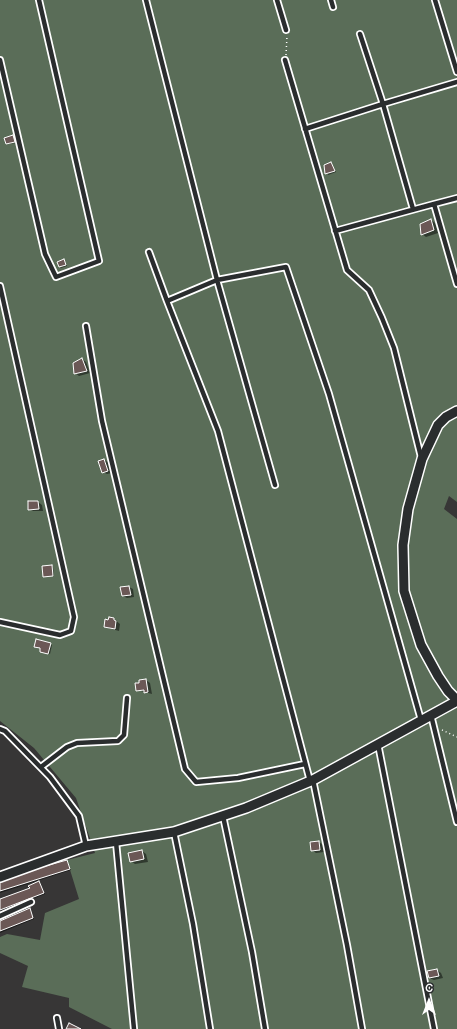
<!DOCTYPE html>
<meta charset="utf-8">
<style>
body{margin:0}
#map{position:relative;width:457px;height:1029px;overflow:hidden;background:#373636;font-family:"Balsamiq Sans",sans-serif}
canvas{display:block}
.north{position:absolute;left:409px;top:981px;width:40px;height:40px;-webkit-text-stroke:3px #2a2d2e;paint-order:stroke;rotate:0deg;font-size:11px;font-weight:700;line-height:16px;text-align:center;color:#fff}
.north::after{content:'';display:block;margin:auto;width:14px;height:18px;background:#fff;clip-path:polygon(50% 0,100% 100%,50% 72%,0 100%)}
</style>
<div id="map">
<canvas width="457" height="1029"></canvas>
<div class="north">С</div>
</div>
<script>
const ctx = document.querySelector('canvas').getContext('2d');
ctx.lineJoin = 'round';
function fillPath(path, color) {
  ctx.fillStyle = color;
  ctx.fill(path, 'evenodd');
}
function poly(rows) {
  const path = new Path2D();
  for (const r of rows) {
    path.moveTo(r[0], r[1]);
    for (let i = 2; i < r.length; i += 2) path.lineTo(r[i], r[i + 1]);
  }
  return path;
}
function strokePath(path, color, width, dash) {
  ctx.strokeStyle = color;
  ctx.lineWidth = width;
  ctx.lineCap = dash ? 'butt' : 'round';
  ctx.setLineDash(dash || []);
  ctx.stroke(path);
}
fillPath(poly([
 [0,0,457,0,457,502,449,496,444,509,457,519,457,1029,112,1029,69,1007,69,998,22,987,28,966,0,953,0,937,7,934,40,940,45,913,79,899,67,860,95,853,76,798,34,748,0,721]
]), '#5a6d58');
fillPath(poly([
 [13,136,17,143,7,144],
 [331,163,336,172,328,175,325,165],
 [431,220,435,223,438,233,426,237,422,234],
 [64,260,67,266,61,268,60,267],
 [82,359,86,362,90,373,79,376,75,373],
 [104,460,108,462,112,473,107,474,103,472],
 [38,502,42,505,43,511,33,511,29,509],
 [52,566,53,567,54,576,44,576],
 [129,587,133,589,134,597,127,598,123,596],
 [114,619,120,624,119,631,105,627],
 [50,644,52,645,50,654,42,652,41,648,37,647],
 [146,680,150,683,152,694,137,690],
 [319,842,323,845,324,852,316,853,312,850],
 [142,851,146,854,148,862,135,864,131,861],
 [67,861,71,870,0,893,0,883],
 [39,882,45,894,0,912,0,901,31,889],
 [30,910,34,919,0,933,0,922],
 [437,970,441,973,443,978,434,980,429,978]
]), '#0007');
const building = poly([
 [13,135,15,142,6,144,4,138,13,135],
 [331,162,335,171,325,174,324,165,331,162],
 [431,219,434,230,421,235,420,224,431,219],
 [64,259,66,265,59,267,57,262,64,259],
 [82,358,87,371,74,374,73,363,82,358],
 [104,459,108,471,102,473,98,461,104,459],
 [28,501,38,501,39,509,28,510,28,501],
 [52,565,53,576,43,577,42,566,52,565],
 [129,586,131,595,122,596,120,587,129,586],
 [109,617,114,618,114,620,116,621,115,629,104,627,105,619,108,620,109,617],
 [36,639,51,643,48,654,40,652,40,648,34,647,36,639],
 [146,679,148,692,144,693,144,690,136,691,135,683,139,683,139,680,146,679],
 [319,841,320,850,311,851,310,842,319,841],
 [142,850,144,859,130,862,128,853,142,850],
 [67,860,70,869,0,891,0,881,20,873,67,860],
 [39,881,44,893,0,910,0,899,30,888,28,886,39,881],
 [30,908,33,918,0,931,0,921,30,908],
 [437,969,439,976,429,978,427,971,437,969],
 [69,1023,81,1029,66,1029,69,1023]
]);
fillPath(building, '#6b5856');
strokePath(building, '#fff', 1);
const lane = poly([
 [146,0,217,280,275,485],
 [277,0,286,30],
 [331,0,333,7],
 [435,0,457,72],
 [360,34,383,104,457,82],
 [0,60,45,254,56,277,99,261,39,0],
 [285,60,347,270,369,290,382,318,394,348,421,457],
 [305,129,383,104,413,209],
 [434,204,457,198],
 [335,231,434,204,457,284],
 [149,252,167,301],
 [0,286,74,617,71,631,60,635,0,622],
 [86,326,102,421,185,769,196,782,238,778,305,764],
 [431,715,457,822],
 [0,729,5,731,50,777,79,816,86,846],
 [378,744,434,1029],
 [41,767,67,747,77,743,118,741,124,735,127,698],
 [313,780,347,945,362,1029],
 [310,781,218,431,167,301,217,280,286,267,329,394,421,720],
 [223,816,252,952,265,1029],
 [174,832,193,924,210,1029],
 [116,842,134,1029],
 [0,916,31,902],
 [57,1018,59,1029]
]);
const street = poly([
 [457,411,446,417,438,425,422,459,408,509,403,545,404,591,421,645,438,676,448,691,457,700],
 [0,877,86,846,174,832,246,808,313,780,457,701]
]);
strokePath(lane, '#fff', 8);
strokePath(street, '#fff', 12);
strokePath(poly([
 [286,55,287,36],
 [442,730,457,737]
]), '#fff', 1.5, [1, 3]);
strokePath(lane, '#2a2d2e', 4.5);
strokePath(street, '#2a2d2e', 9);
</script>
